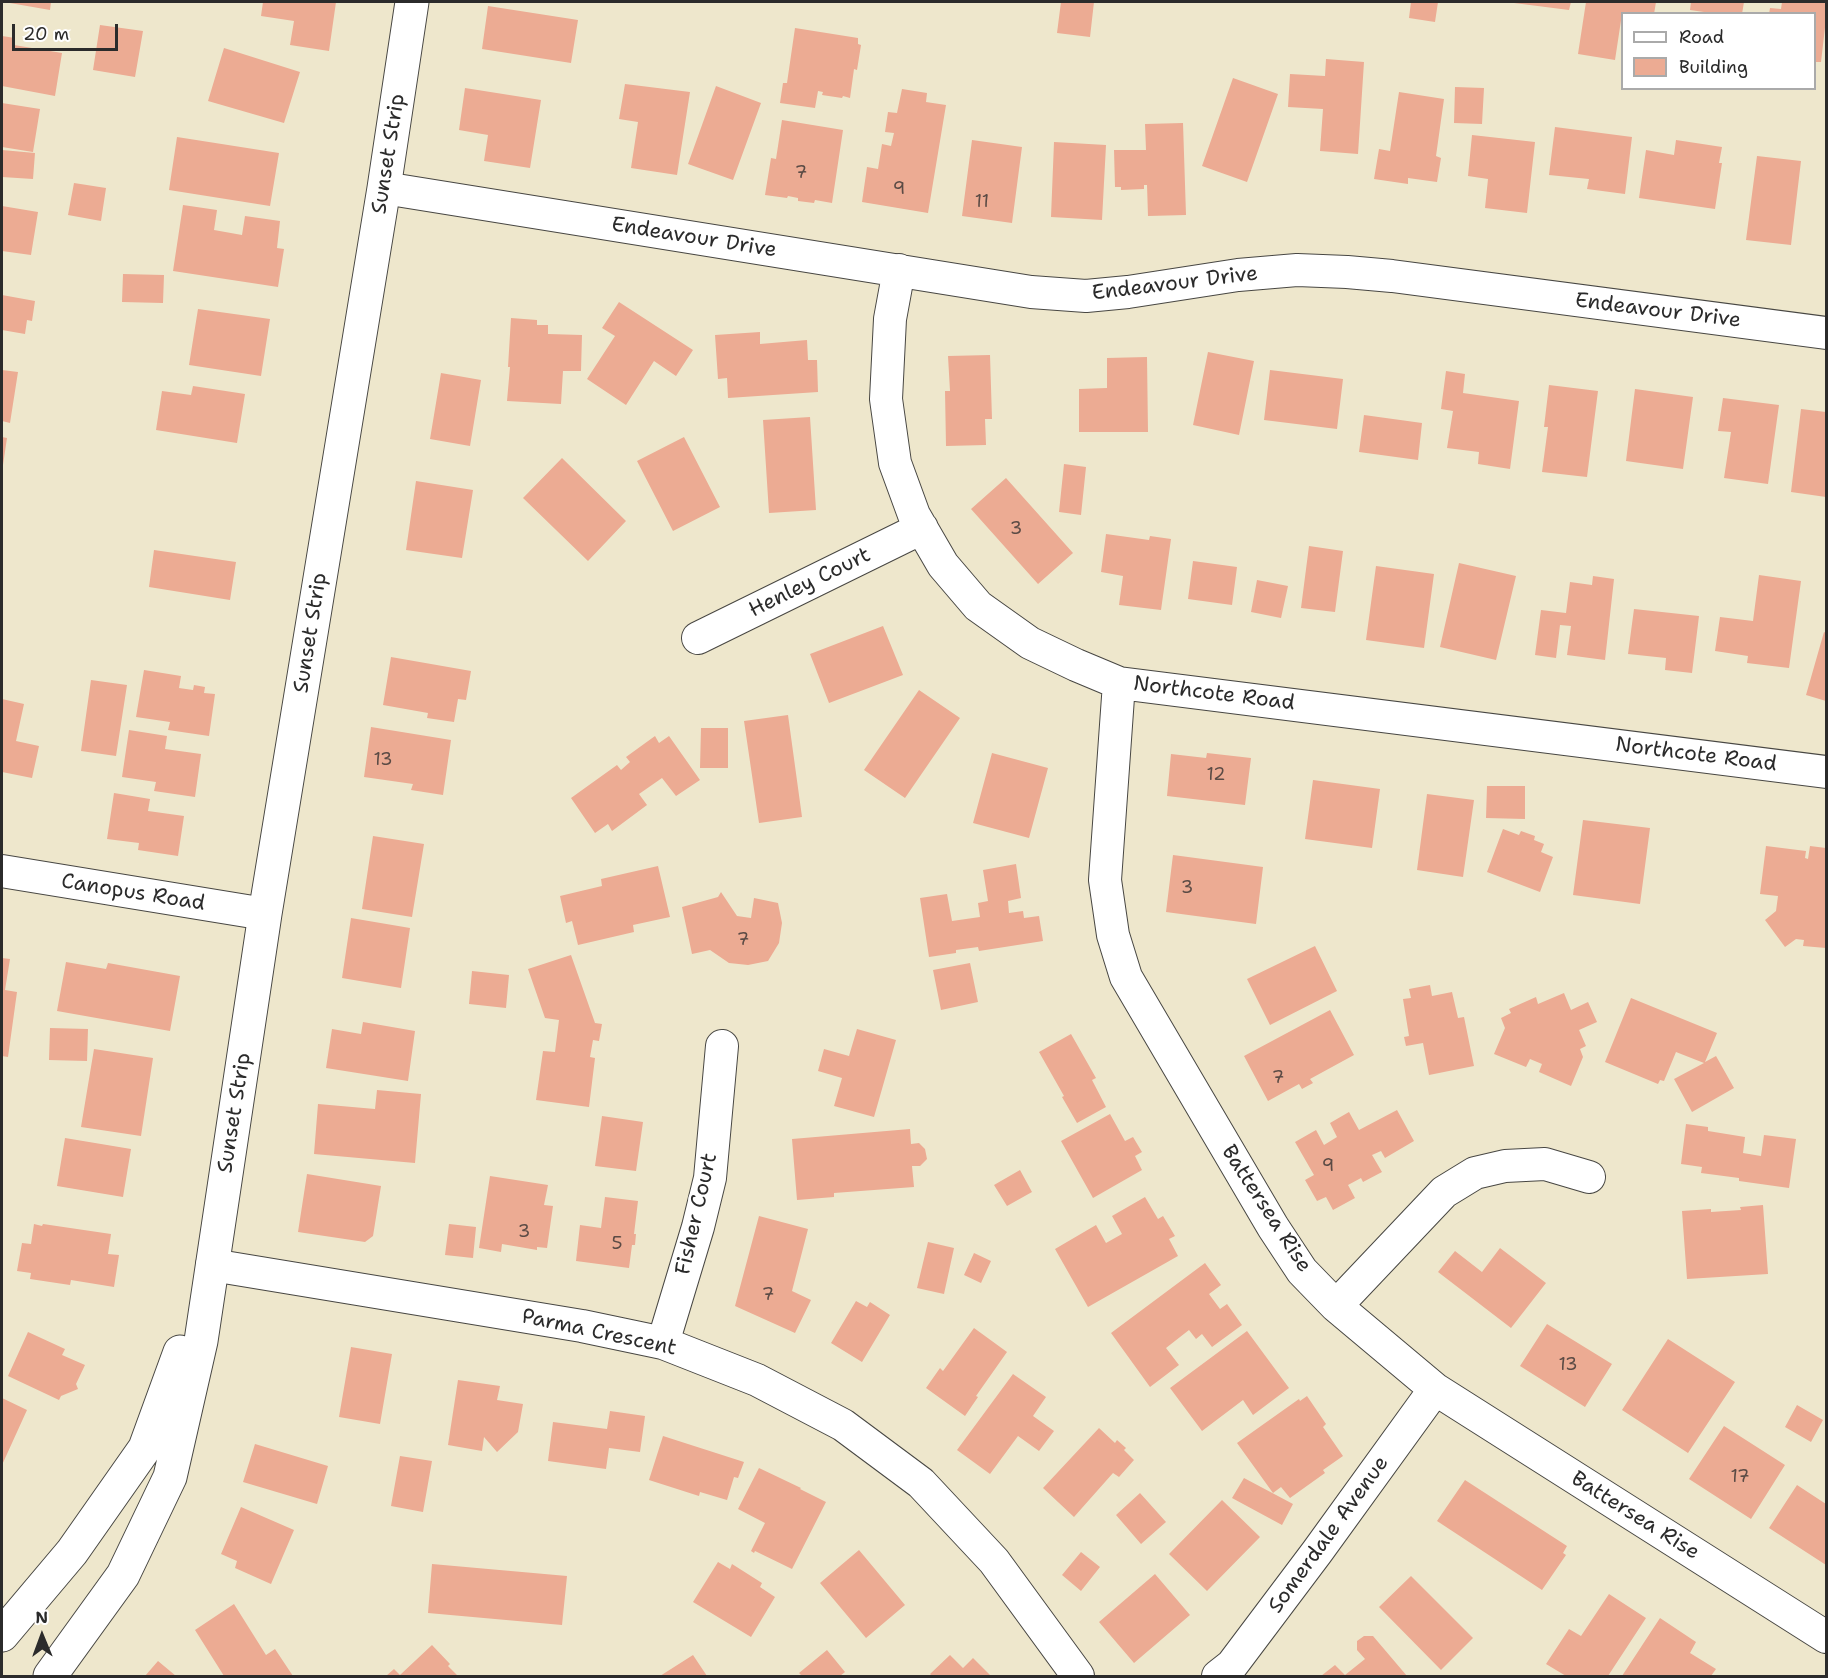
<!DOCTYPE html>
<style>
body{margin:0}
#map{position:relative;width:1828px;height:1678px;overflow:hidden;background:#eee7cc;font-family:"Shantell Sans",sans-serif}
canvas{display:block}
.frame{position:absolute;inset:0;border:3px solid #2b2b2b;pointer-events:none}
.legend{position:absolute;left:1621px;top:12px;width:195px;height:78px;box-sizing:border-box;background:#fff;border:2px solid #aaa;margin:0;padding:8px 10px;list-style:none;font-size:18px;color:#2b2b2b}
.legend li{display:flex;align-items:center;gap:12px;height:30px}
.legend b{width:30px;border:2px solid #aaa}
.north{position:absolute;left:12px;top:1606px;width:60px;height:60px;-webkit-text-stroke:4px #fff;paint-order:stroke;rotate:359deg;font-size:16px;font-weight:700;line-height:24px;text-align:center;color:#2b2b2b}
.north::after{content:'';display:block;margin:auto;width:21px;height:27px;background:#2b2b2b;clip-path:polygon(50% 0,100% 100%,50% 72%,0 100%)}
.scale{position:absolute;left:12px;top:24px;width:106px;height:27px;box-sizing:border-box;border:3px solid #2b2b2b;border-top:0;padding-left:8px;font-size:18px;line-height:21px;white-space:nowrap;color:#2b2b2b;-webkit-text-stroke:4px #fff;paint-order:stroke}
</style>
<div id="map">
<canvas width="1828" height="1678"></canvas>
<div class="frame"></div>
<ul class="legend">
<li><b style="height:8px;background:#fff"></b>Road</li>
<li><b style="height:16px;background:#ecab93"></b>Building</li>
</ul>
<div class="north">N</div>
<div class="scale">20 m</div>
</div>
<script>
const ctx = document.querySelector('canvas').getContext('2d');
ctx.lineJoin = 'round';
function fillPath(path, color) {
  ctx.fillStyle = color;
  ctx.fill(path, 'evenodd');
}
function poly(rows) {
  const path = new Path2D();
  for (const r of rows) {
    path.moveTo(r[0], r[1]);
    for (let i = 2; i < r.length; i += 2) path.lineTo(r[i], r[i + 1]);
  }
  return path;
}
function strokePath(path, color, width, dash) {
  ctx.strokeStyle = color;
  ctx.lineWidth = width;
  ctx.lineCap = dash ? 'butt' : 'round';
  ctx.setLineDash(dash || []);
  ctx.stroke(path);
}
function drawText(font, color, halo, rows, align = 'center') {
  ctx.font = font + ' "Shantell Sans",sans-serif';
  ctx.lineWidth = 5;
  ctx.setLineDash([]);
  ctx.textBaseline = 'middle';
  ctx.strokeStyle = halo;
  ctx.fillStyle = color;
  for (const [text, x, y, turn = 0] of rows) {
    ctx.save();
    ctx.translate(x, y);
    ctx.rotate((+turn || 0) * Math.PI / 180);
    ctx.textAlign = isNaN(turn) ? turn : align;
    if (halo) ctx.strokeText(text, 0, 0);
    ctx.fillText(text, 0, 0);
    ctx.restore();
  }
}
fillPath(poly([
 [4,2,51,2,50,10],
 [263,2,336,2,329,51,290,45,294,21,261,16],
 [1061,2,1094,2,1090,37,1057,33],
 [1411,2,1438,2,1435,22,1409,18],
 [1514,2,1571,2,1569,10,1514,3],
 [1586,2,1656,2,1654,14,1622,14,1615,60,1578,54],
 [1691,2,1744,2,1742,14,1718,14,1690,10],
 [1782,2,1826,2,1826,19,1821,62,1814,62,1814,14,1769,14,1770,8,1781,9],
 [488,6,578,20,571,63,482,49],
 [100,25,143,31,135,77,93,70],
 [795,28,858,38,858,44,861,45,857,70,854,69,850,98,843,96,842,98,822,95,823,92,818,91,815,108,780,103,783,83,787,83],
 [2,36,15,38,14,45,62,53,55,96,2,86],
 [224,48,300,72,284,123,208,101],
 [1326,59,1364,62,1358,154,1320,151,1323,109,1288,107,1290,74,1325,76],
 [1233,78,1278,94,1247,182,1202,166],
 [625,84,690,92,677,175,631,168,638,122,619,119],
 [716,86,761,103,733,180,688,164],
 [1455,87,1484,88,1482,124,1454,123],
 [465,88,541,100,530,168,484,161,488,135,459,130],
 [902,89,927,93,926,102,946,105,928,213,862,202,867,167,878,169,882,144,891,146,894,133,885,132,888,112,897,113],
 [1399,92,1444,99,1436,156,1441,158,1437,182,1408,178,1408,184,1374,179,1379,149,1390,151],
 [2,103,40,109,33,152,2,147],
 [782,120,843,130,832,203,815,200,814,203,798,201,798,198,788,196,787,198,765,195,771,158,776,159],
 [1183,123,1186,215,1148,216,1147,185,1144,185,1144,189,1121,190,1121,187,1115,187,1114,150,1146,150,1145,124],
 [1555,127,1632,137,1625,194,1587,189,1589,179,1549,175],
 [1472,135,1535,142,1527,213,1485,208,1488,179,1468,176],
 [177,137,279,153,270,206,169,190],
 [972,140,1022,147,1012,223,962,216],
 [1676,140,1722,147,1719,163,1722,163,1715,209,1639,198,1646,150,1674,155],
 [1054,142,1106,145,1102,220,1051,217],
 [2,150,35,153,33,179,2,177],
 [1757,156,1801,161,1791,245,1746,240],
 [74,183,106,188,101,221,68,215],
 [183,205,217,210,214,230,242,235,245,216,280,221,277,248,284,249,278,287,173,271],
 [2,206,38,212,31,255,2,251],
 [123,274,164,275,163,303,122,302],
 [2,295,35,301,32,321,27,320,25,334,2,330],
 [619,302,693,350,676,376,654,361,626,405,587,379,615,336,602,328],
 [198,309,270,319,261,376,189,365],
 [511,318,537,320,537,325,548,325,548,334,582,335,581,371,563,371,561,404,507,401,510,367,508,367],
 [760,332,760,344,807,340,808,360,817,360,818,392,728,398,727,378,718,379,715,335],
 [1208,352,1254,361,1239,435,1193,425],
 [990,355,992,419,985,419,986,445,946,446,945,391,950,391,948,356],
 [1147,357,1148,432,1079,432,1079,389,1107,388,1107,358],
 [2,370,18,372,10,423,2,421],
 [1270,370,1343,379,1337,429,1264,420],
 [1446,371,1465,374,1463,393,1519,401,1510,469,1478,464,1479,452,1447,448,1453,411,1441,409],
 [441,373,481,380,470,446,430,439],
 [1549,385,1598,391,1587,477,1542,472,1548,427,1544,427],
 [193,386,245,394,237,443,156,430,162,391,191,395],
 [1635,389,1693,397,1683,469,1626,461],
 [1723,398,1779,405,1768,484,1724,478,1731,432,1718,431],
 [1801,409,1826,412,1826,497,1791,492],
 [1364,415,1422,423,1418,460,1359,452],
 [810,417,816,510,769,513,763,420],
 [2,437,7,438,3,465,2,465],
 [684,437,720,507,673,531,637,461],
 [562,458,626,521,588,561,523,498],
 [1064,464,1086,467,1081,515,1059,512],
 [1006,478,1073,553,1038,584,971,509],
 [416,481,473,490,462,558,406,550],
 [1106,534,1149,540,1150,536,1171,539,1161,610,1119,605,1123,576,1101,572],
 [1309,546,1343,551,1335,612,1301,608],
 [154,550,236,562,230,600,149,587],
 [1193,561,1237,567,1232,605,1188,599],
 [1459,563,1516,576,1496,660,1440,647],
 [1376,566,1434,574,1424,648,1366,640],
 [1759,575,1801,581,1789,668,1747,663,1748,656,1715,651,1720,617,1753,621],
 [1593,576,1614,579,1605,660,1567,655,1571,626,1560,625,1556,658,1535,655,1541,610,1566,613,1570,582,1592,585],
 [1257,580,1288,586,1281,618,1251,612],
 [1634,609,1699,616,1692,673,1665,670,1666,658,1628,654],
 [883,626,903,675,829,703,810,654],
 [1824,632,1826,633,1826,701,1806,695],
 [391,657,471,671,466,700,458,699,454,722,427,718,428,713,383,705],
 [144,670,181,676,179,688,193,690,194,685,205,687,204,693,215,694,209,736,168,730,170,722,136,717],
 [91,680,127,685,116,756,81,751],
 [919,690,960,718,905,798,864,770],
 [2,699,24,704,16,741,39,746,32,778,2,772],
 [788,715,802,817,759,823,744,721],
 [371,727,451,740,443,795,411,790,413,784,364,777],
 [701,728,728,728,728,768,700,768],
 [129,730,167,736,165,749,201,754,195,797,154,791,156,782,122,777],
 [655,736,659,743,669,736,700,780,676,796,662,778,639,794,647,805,612,831,608,824,595,833,571,798,617,765,621,770,630,762,626,757],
 [992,753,1048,768,1029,838,973,823],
 [1207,753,1251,758,1245,805,1167,796,1171,754,1206,758],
 [1313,780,1380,789,1372,848,1305,839],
 [1487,786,1525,786,1525,819,1486,818],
 [114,793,150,799,148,811,184,816,178,856,138,850,139,843,107,839],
 [1427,794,1474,800,1463,877,1417,870],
 [1583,820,1650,828,1640,904,1573,895],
 [1503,829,1519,835,1521,831,1535,836,1534,840,1544,844,1541,852,1553,857,1540,892,1487,872],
 [373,836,424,844,412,917,362,909],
 [1766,846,1806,851,1805,858,1808,859,1810,846,1826,848,1826,948,1803,946,1804,940,1796,939,1785,947,1765,920,1776,911,1778,896,1760,894],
 [1173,855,1263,867,1256,924,1166,912],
 [1016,864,1021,898,1008,901,1009,913,1023,911,1024,918,1039,916,1043,941,979,951,978,947,956,950,956,953,929,957,920,898,947,894,952,921,980,917,978,903,988,901,983,870],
 [658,866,670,917,633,925,634,932,578,945,572,921,566,923,560,896,602,886,601,879],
 [721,892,737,916,751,918,754,898,778,903,782,923,779,943,768,961,748,965,729,963,710,950,692,954,682,907,718,897],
 [351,918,410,928,401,988,342,978],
 [1315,946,1337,991,1270,1025,1247,979],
 [571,955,595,1023,602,1024,599,1041,593,1040,590,1057,595,1058,589,1107,536,1100,543,1051,555,1052,559,1020,545,1018,528,969],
 [2,958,10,959,5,990,17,992,8,1057,2,1056],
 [66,962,106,969,108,963,180,976,170,1031,57,1011],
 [970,963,978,1002,941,1010,933,970],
 [472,971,509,975,506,1008,469,1004],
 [1430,985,1432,996,1452,992,1458,1018,1464,1017,1474,1066,1429,1075,1423,1043,1406,1046,1404,1037,1409,1036,1403,999,1411,998,1409,989],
 [1564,993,1571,1010,1588,1002,1597,1022,1579,1030,1586,1046,1580,1049,1583,1057,1571,1086,1539,1072,1542,1064,1530,1059,1526,1067,1494,1054,1505,1028,1501,1018,1511,1013,1509,1009,1536,997,1538,1004],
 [1631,998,1717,1033,1705,1062,1716,1056,1734,1088,1692,1112,1674,1079,1704,1063,1676,1052,1664,1081,1660,1080,1658,1084,1605,1062],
 [1330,1010,1354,1055,1310,1079,1313,1083,1302,1089,1299,1084,1268,1101,1244,1056],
 [363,1022,415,1031,408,1081,326,1068,332,1029,361,1034],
 [50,1028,88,1029,87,1061,49,1060],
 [857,1029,896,1040,874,1117,834,1106,842,1078,818,1071,824,1049,849,1056],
 [1071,1034,1096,1078,1092,1080,1106,1107,1077,1123,1062,1097,1064,1096,1039,1052],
 [94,1049,153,1058,141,1136,81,1127],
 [377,1090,421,1094,415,1163,314,1154,318,1104,375,1109],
 [1397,1110,1414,1141,1385,1158,1381,1151,1372,1155,1382,1172,1363,1182,1361,1178,1348,1185,1355,1198,1333,1210,1326,1197,1317,1201,1305,1180,1314,1175,1295,1142,1316,1130,1324,1145,1337,1137,1330,1123,1349,1112,1359,1130],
 [1110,1114,1125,1141,1133,1137,1142,1152,1135,1156,1142,1170,1093,1198,1061,1141],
 [602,1116,643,1122,636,1171,595,1166],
 [1686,1124,1708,1127,1708,1131,1745,1137,1743,1153,1761,1156,1764,1135,1796,1139,1789,1188,1739,1181,1739,1178,1701,1173,1702,1167,1681,1164],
 [910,1129,911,1144,919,1143,925,1149,927,1159,920,1166,912,1166,914,1187,834,1193,834,1197,797,1200,792,1139],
 [65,1138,131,1149,123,1197,57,1186],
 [1020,1170,1032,1192,1007,1206,994,1185],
 [307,1174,381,1186,373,1236,365,1242,298,1232],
 [490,1176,548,1185,544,1205,553,1206,547,1248,537,1247,537,1250,502,1244,501,1252,479,1248],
 [605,1197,638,1201,634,1234,636,1234,635,1245,632,1245,629,1268,576,1261,580,1225,601,1228],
 [1145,1197,1158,1219,1163,1216,1175,1236,1169,1239,1178,1256,1088,1307,1055,1249,1096,1225,1106,1243,1122,1234,1112,1216],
 [1763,1205,1768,1274,1687,1279,1682,1211,1711,1209,1711,1212,1741,1210,1740,1207],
 [759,1216,808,1229,792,1291,811,1300,795,1333,735,1306],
 [34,1224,42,1226,43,1224,111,1234,108,1254,119,1255,114,1287,71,1280,70,1285,30,1279,31,1273,17,1271,22,1243,31,1244],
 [449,1224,476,1227,473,1258,445,1255],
 [928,1242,954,1248,944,1294,917,1288],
 [1500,1248,1546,1283,1511,1328,1438,1272,1455,1251,1482,1272],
 [974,1253,991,1261,981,1283,964,1275],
 [1205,1263,1221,1285,1209,1294,1220,1309,1227,1304,1242,1325,1212,1347,1202,1334,1196,1339,1189,1330,1166,1348,1179,1365,1150,1387,1111,1333],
 [856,1301,867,1307,870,1302,890,1315,862,1362,831,1343],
 [1547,1324,1612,1364,1585,1407,1520,1366],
 [974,1328,1007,1352,976,1396,978,1397,965,1416,926,1388,940,1368,943,1371],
 [1247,1331,1289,1388,1253,1415,1243,1400,1202,1431,1170,1388],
 [28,1332,65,1349,62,1355,85,1365,76,1384,78,1389,61,1396,59,1400,8,1376],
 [1668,1339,1735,1382,1688,1453,1622,1410],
 [351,1347,392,1354,380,1424,339,1417],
 [1013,1374,1046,1397,1033,1416,1054,1431,1039,1451,1018,1436,990,1474,957,1450],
 [458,1380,500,1386,497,1400,523,1404,518,1432,497,1452,484,1437,482,1451,448,1445],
 [1307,1396,1326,1424,1323,1427,1343,1456,1323,1470,1325,1473,1290,1498,1281,1487,1273,1493,1237,1443,1299,1399,1300,1401],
 [2,1398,27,1410,2,1465],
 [1797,1405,1823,1420,1811,1442,1785,1427],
 [610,1411,645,1416,640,1452,609,1448,606,1469,548,1461,553,1422,607,1429],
 [1724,1426,1785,1465,1751,1519,1689,1479],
 [1099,1428,1115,1443,1117,1440,1126,1448,1124,1450,1134,1460,1119,1477,1113,1473,1074,1517,1043,1488],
 [663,1436,744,1462,738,1478,734,1477,727,1500,700,1492,699,1496,649,1480],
 [255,1444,328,1466,317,1504,243,1482],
 [400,1456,432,1461,423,1512,391,1506],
 [759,1468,801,1488,800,1489,826,1502,792,1569,755,1551,754,1553,751,1551,765,1523,738,1509],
 [1244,1478,1293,1504,1282,1525,1232,1498],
 [1465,1480,1567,1546,1563,1553,1566,1555,1542,1590,1437,1521],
 [1797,1485,1826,1504,1826,1565,1769,1528],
 [1140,1493,1166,1522,1141,1544,1116,1515],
 [1222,1500,1260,1537,1207,1591,1169,1554],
 [241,1507,294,1530,271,1584,235,1568,237,1561,221,1554],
 [859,1550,905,1605,866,1638,820,1583],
 [1081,1552,1100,1567,1081,1591,1062,1575],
 [718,1562,730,1569,732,1564,762,1583,760,1587,775,1597,751,1637,693,1602],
 [432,1564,567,1576,562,1625,428,1613],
 [1155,1574,1190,1615,1134,1663,1099,1622],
 [1411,1576,1473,1638,1441,1670,1379,1607],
 [1609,1594,1646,1618,1608,1676,1566,1676,1546,1664,1569,1629,1581,1636],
 [234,1604,266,1655,275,1649,293,1676,224,1676,195,1630],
 [1660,1618,1696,1642,1690,1653,1716,1669,1711,1676,1622,1676],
 [1364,1636,1373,1636,1407,1676,1321,1676,1335,1665,1345,1675,1365,1659,1357,1650,1357,1641],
 [432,1645,450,1664,448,1666,458,1676,386,1676,394,1669,400,1675],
 [827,1650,845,1672,840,1676,802,1676,799,1673],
 [693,1655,707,1676,660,1676],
 [950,1655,963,1668,973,1658,991,1676,932,1676,930,1674],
 [158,1661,176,1676,145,1676]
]), '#ecab93');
const minor = poly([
 [384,188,1031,292,1086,296,1128,292,1238,275,1297,270,1347,272,1392,276,1826,333],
 [899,270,890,319,886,399,895,463,914,515,943,565,978,606,1030,643,1076,665,1119,683,1826,772],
 [698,638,922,528],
 [1119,683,1105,880,1113,935,1126,977,1273,1227,1302,1271,1336,1306,1435,1389,1826,1637],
 [2,871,265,914],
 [212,1265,582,1326,663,1343,757,1380,843,1425,921,1483,994,1561,1078,1676],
 [1336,1306,1444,1192,1475,1173,1505,1166,1545,1164,1589,1177],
 [663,1343,698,1227,710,1178,722,1046],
 [1218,1676,1232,1665,1317,1552,1435,1389]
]);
const tertiary = poly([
 [2,1635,72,1552,145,1448,180,1352],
 [50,1676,123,1575,170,1477,201,1341,265,914,384,188,412,2]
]);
strokePath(minor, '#484743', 34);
strokePath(tertiary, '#484743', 35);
strokePath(minor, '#fff', 32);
strokePath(tertiary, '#fff', 33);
drawText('18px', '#5b4b45', null, [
 ["7",801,173],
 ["9",899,189],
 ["11",982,202],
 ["3",1016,529],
 ["13",383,760],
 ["12",1216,775],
 ["3",1187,888],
 ["7",743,940],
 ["7",1278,1078],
 ["9",1328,1166],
 ["3",524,1232],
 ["5",617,1244],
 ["7",768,1295],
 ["13",1568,1365],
 ["17",1740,1477]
]);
drawText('21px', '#2b2b2b', '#fff', [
 ["Sunset Strip",389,154,-81],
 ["Endeavour Drive",694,238,9],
 ["Endeavour Drive",1175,284,-7],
 ["Endeavour Drive",1658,311,7],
 ["Henley Court",810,583,-26],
 ["Sunset Strip",311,633,-81],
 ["Northcote Road",1214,694,7],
 ["Northcote Road",1696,755,7],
 ["Canopus Road",133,893,9],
 ["Sunset Strip",235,1113,-81],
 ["Battersea Rise",1266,1209,57],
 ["Fisher Court",697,1214,-77],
 ["Parma Crescent",599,1333,12],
 ["Battersea Rise",1635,1516,32],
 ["Somerdale Avenue",1329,1535,-54]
]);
</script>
